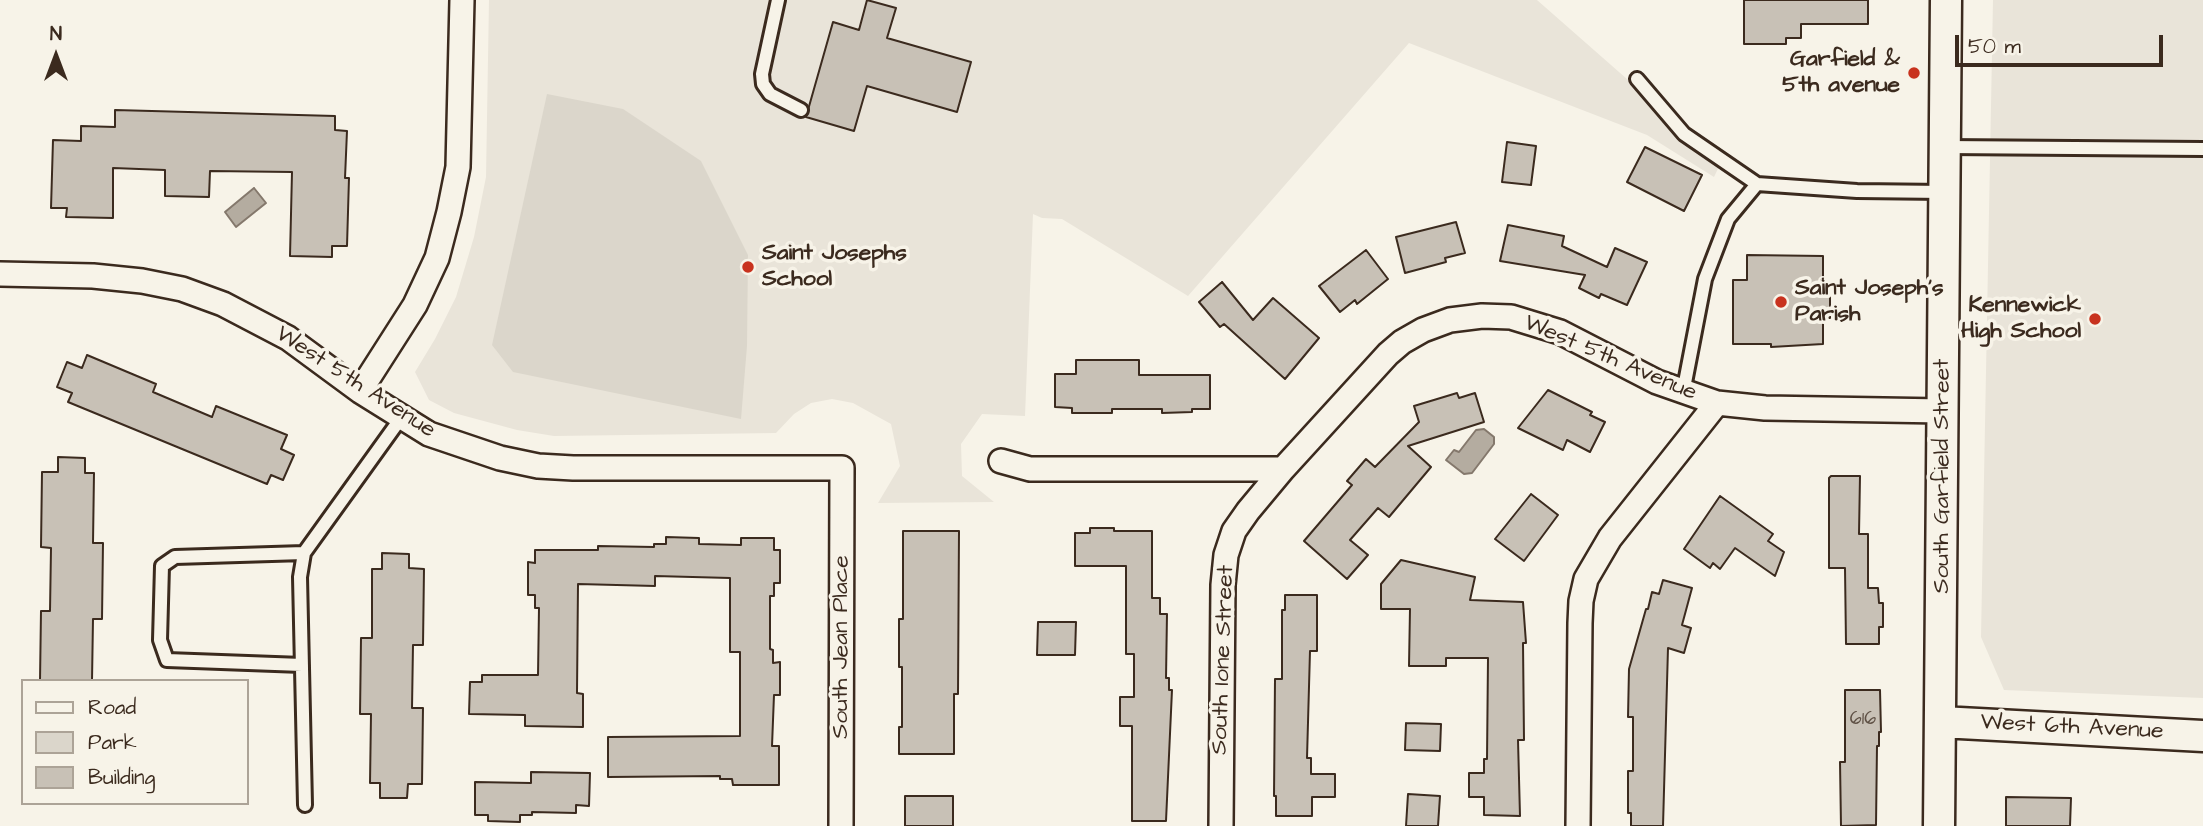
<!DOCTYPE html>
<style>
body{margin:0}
#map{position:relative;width:2203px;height:826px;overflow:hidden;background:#f7f3e8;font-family:"Architects Daughter",sans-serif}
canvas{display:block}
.legend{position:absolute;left:21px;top:679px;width:228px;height:126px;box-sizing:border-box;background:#f7f3e8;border:2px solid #aca397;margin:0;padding:9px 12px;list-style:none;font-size:21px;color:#3b2a1e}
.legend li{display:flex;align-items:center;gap:14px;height:35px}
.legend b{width:35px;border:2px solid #aca397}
.north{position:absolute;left:21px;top:21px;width:70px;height:70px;-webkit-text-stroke:5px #f7f3e8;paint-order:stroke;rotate:0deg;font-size:19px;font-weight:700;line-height:28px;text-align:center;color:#3b2a1e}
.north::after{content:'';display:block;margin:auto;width:24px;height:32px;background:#3b2a1e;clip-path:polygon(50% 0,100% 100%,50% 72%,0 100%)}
.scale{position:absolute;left:1955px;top:35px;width:208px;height:32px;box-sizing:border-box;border:4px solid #3b2a1e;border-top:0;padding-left:9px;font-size:21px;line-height:24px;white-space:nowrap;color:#3b2a1e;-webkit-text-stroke:5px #f7f3e8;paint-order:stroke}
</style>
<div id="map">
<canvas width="2203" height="826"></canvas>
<ul class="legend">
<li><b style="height:9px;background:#f7f3e8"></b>Road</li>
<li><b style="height:19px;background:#dbd6cb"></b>Park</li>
<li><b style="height:19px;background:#c8c1b6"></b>Building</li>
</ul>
<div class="north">N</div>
<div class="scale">50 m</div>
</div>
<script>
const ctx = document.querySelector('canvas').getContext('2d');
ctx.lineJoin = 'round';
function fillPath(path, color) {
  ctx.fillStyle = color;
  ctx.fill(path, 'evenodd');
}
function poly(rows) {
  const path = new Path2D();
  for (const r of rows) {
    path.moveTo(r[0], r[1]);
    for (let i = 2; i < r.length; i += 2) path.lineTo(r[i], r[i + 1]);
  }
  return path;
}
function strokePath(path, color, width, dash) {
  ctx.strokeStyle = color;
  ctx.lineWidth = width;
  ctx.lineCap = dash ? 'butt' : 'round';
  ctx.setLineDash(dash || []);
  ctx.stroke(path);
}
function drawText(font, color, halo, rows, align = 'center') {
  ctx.font = font + ' "Architects Daughter",sans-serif';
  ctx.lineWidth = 7;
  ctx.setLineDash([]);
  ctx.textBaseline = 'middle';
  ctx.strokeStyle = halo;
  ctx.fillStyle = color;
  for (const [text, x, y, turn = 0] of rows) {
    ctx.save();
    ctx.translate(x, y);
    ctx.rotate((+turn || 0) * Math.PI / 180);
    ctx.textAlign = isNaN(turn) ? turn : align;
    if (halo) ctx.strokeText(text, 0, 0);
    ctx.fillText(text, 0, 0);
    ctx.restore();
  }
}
fillPath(poly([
 [489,0,1537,0,1652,101,1726,152,1714,177,1647,135,1409,43,1188,296,1062,219,1042,218,1033,214,1025,416,982,414,961,444,962,476,994,502,878,503,900,466,891,424,853,403,832,399,811,403,794,414,776,433,554,436,517,430,454,413,429,400,415,372,435,339,456,297,474,237,486,177],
 [1993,0,2203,0,2203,698,2004,690,1981,637]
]), '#e9e4d9');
fillPath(poly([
 [547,94,623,109,701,161,748,255,747,346,741,419,513,372,492,345]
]), '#dbd6cb');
const water = poly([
 [254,188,266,203,236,227,225,212,254,188],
 [1484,429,1494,437,1494,444,1472,473,1464,474,1446,460,1454,450,1459,452,1476,430,1484,429]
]);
fillPath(water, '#b4aca0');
strokePath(water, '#84786c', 2);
const building = poly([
 [867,0,896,8,887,38,971,62,957,112,867,86,854,131,806,117,833,22,859,30,867,0],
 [1744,0,1868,0,1868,24,1801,24,1801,38,1786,38,1786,44,1744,44,1744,0],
 [115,110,335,116,335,130,347,131,345,178,349,178,347,246,332,246,332,257,290,256,292,172,210,171,209,197,165,196,165,170,113,168,113,218,66,217,67,208,51,208,53,140,81,141,81,126,115,127,115,110],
 [1507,142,1536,146,1531,185,1502,182,1507,142],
 [1645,147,1702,175,1684,211,1627,182,1645,147],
 [1456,222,1465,253,1445,258,1446,262,1405,273,1396,237,1456,222],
 [1508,225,1564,236,1562,246,1607,267,1615,248,1647,262,1627,305,1601,294,1599,298,1579,288,1585,275,1500,261,1508,225],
 [1366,250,1388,279,1357,304,1355,300,1340,312,1319,286,1366,250],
 [1747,255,1823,256,1823,286,1830,286,1830,318,1823,318,1823,344,1771,347,1771,344,1733,344,1733,280,1747,280,1747,255],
 [1222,282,1253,320,1273,298,1319,338,1285,379,1224,324,1220,327,1199,302,1222,282],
 [87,355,156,384,153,392,212,417,216,406,287,435,281,449,294,455,283,480,271,475,267,484,68,402,72,393,57,387,67,362,82,368,87,355],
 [1076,360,1139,360,1139,375,1210,375,1210,409,1192,409,1192,412,1162,413,1162,409,1112,409,1112,413,1072,413,1072,408,1055,407,1055,374,1076,374,1076,360],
 [1548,390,1592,412,1590,415,1605,422,1590,452,1567,440,1563,450,1518,428,1548,390],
 [1457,393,1459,398,1475,393,1484,422,1408,446,1431,467,1389,517,1378,508,1350,540,1368,555,1347,579,1304,541,1352,485,1347,481,1366,459,1375,467,1419,422,1414,406,1457,393],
 [58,457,85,458,85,473,94,473,93,543,103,543,102,619,93,619,92,681,40,681,41,611,50,611,51,548,41,547,42,472,58,472,58,457],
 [1831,476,1860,476,1859,534,1868,534,1868,588,1878,588,1879,603,1883,603,1883,627,1879,627,1879,644,1846,644,1845,568,1829,568,1829,478,1831,476],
 [1531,494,1558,515,1524,561,1495,539,1531,494],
 [1720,496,1773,534,1768,541,1784,552,1775,576,1735,548,1720,569,1713,563,1710,568,1684,549,1720,496],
 [1090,528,1114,528,1114,531,1152,531,1152,598,1160,598,1160,614,1167,614,1166,678,1169,678,1169,690,1172,690,1166,821,1132,821,1132,726,1120,726,1120,697,1134,697,1134,654,1126,654,1126,566,1075,566,1075,533,1090,533,1090,528],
 [903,531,959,531,958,694,954,694,954,754,899,754,899,727,902,727,902,667,899,667,899,619,903,619,903,531],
 [666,537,699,538,699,544,741,545,741,538,774,538,774,550,780,550,780,583,774,583,774,596,770,596,770,649,773,650,773,663,780,662,780,695,774,695,772,746,779,746,779,785,733,785,732,779,720,779,720,776,608,777,608,737,740,736,740,652,730,652,730,578,655,576,655,586,578,584,577,693,583,694,583,727,525,726,525,715,469,714,470,682,482,682,482,675,538,675,539,608,535,608,535,595,528,595,528,562,535,563,535,550,598,550,598,546,654,547,654,544,666,544,666,537],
 [382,553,409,554,409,568,424,569,423,645,413,645,412,708,423,708,422,784,408,784,407,798,380,798,380,783,370,783,371,714,360,714,361,638,372,638,372,569,382,569,382,553],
 [1401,560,1475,577,1470,600,1523,602,1526,643,1523,643,1524,740,1518,740,1520,816,1484,815,1484,797,1469,797,1469,773,1484,773,1484,759,1487,759,1488,658,1446,658,1446,666,1409,666,1410,609,1381,609,1381,584,1401,560],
 [1663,580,1692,588,1682,625,1691,628,1684,653,1668,648,1663,826,1631,826,1631,813,1628,813,1628,771,1633,771,1633,717,1628,717,1629,669,1646,609,1648,609,1652,592,1659,594,1663,580],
 [1285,595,1317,595,1317,651,1310,651,1307,758,1311,758,1311,774,1335,774,1335,797,1312,797,1312,816,1276,816,1276,796,1274,796,1275,679,1282,679,1282,610,1285,610,1285,595],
 [1038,622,1076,622,1075,655,1037,655,1038,622],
 [1845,690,1880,690,1881,732,1879,732,1879,746,1877,746,1876,825,1841,826,1840,762,1845,762,1845,690],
 [1406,723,1441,724,1440,751,1405,750,1406,723],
 [531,772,590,773,589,806,576,805,576,813,532,812,532,815,520,815,520,822,488,821,488,815,475,815,475,782,531,783,531,772],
 [1408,794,1440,796,1438,826,1406,826,1408,794],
 [905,796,953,796,953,826,905,826,905,796],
 [2006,797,2071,798,2070,826,2006,826,2006,797]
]);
fillPath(building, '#c8c1b6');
strokePath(building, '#3b2a1e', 2);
const service = poly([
 [778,0,762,74,763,84,770,94,801,110],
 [1637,79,1684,134,1757,184,1857,191,1945,192],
 [1945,147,2203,149],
 [1683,393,1705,279,1728,219,1757,184],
 [302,665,167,660,160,640,162,566,175,557,304,553],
 [305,805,300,577,304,553,401,418]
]);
const minor = poly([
 [0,274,93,276,142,281,182,289,223,304,288,338,360,391,429,434,500,458,538,466,573,468,842,468,841,826],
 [360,391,415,305,437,258,449,212,458,167,462,0],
 [1001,461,1030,469,1283,469,1388,354,1402,342,1423,330,1450,320,1482,316,1511,317,1560,332,1657,382,1717,403,1765,408,1943,411],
 [1221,826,1223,585,1226,555,1234,531,1248,511,1283,469],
 [1578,826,1580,623,1581,601,1586,579,1610,538,1717,403]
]);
const tertiary = poly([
 [1941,722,2203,736],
 [1939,826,1946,0]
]);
strokePath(service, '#3b2a1e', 18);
strokePath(minor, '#3b2a1e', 28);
strokePath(tertiary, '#3b2a1e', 35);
strokePath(service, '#f7f3e8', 12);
strokePath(minor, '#f7f3e8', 23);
strokePath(tertiary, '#f7f3e8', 30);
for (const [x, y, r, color] of [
 [1914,73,7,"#c8321e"],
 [748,267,7,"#c8321e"],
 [1781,302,7,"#c8321e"],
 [2095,319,7,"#c8321e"]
]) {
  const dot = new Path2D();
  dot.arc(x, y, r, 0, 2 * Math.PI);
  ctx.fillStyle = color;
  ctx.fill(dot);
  strokePath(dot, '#f7f3e8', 2.5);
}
drawText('19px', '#5e5044', null, [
 ["616",1863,720]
]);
drawText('bold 23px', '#3b2a1e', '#f7f3e8', [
 ["Garfield &",1900,60],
 ["5th avenue",1900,86],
 ["Saint Josephs",762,254,"left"],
 ["School",762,280,"left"],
 ["Saint Joseph's",1795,289,"left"],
 ["Parish",1795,315,"left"],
 ["Kennewick",2081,306],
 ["High School",2081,332]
], 'right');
drawText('23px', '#3b2a1e', '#f7f3e8', [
 ["West 5th Avenue",1610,359,23],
 ["West 5th Avenue",355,383,33],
 ["South Garfield Street",1943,476,-90],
 ["South Jean Place",842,647,-90],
 ["South Ione Street",1224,660,-88],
 ["West 6th Avenue",2072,728,3]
]);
</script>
